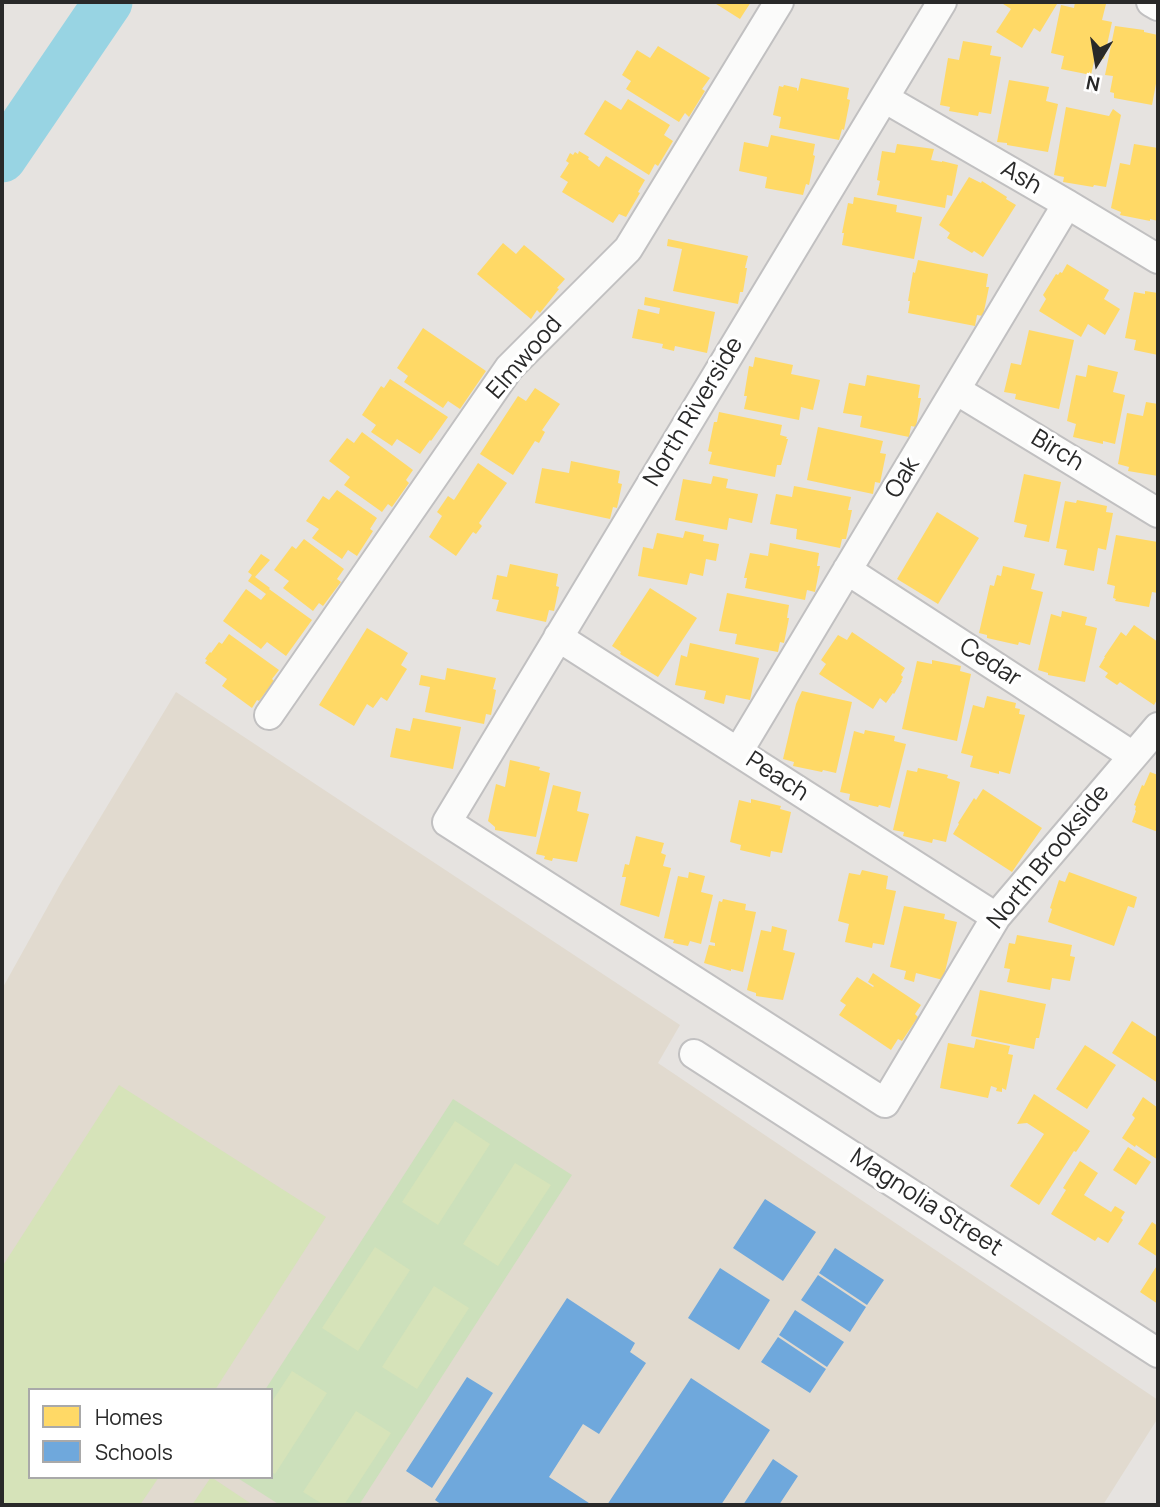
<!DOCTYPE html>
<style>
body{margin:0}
#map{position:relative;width:1160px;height:1507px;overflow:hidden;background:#e6e3e0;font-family:Manrope,sans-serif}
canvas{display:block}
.frame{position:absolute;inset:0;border:4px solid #292929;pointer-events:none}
.legend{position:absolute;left:28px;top:1388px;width:245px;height:91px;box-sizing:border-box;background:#fff;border:2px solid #a9a9a9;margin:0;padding:9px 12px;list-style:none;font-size:21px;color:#292929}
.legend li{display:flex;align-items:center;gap:14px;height:35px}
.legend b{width:35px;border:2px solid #a9a9a9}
.north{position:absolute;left:1062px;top:28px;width:70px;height:70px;-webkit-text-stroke:5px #fff;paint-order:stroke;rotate:191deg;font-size:19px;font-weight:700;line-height:28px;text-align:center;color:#292929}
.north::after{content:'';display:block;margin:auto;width:24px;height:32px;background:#292929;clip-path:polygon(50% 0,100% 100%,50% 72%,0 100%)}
</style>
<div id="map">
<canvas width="1160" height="1507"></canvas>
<div class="frame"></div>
<ul class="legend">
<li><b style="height:19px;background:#ffd966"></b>Homes</li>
<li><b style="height:19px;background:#6fa8dc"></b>Schools</li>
</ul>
<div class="north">N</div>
</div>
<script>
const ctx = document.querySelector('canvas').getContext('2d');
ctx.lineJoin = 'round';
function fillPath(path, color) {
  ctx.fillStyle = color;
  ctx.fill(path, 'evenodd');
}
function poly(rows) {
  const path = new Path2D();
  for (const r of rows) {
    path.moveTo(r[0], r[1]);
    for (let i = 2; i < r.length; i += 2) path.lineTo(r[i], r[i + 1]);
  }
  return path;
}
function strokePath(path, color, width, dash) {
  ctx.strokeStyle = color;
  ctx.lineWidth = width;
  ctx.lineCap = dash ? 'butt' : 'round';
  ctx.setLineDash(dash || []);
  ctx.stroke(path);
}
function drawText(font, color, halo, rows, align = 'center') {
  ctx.font = font + ' Manrope,sans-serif';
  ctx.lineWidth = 7;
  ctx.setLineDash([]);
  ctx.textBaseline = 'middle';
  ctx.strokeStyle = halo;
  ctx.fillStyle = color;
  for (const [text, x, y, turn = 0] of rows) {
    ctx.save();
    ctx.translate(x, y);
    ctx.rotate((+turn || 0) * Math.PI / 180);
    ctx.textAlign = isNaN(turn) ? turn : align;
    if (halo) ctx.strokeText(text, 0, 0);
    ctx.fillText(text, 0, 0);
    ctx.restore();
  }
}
fillPath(poly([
 [176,692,680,1025,658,1063,1158,1400,1158,1418,1103,1505,2,1505,2,989,62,881],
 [30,1390,271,1390,271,1477,30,1477]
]), '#e1dacf');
fillPath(poly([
 [453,1099,572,1175,359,1505,280,1505,236,1477,271,1477,271,1390,265,1390]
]), '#cce0bb');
fillPath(poly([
 [119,1085,326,1217,215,1390,30,1390,30,1477,159,1477,140,1505,2,1505,2,1267],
 [455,1121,490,1144,438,1225,402,1202],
 [515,1163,551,1185,498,1266,463,1244],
 [375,1247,410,1270,358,1351,322,1328],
 [434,1286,469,1308,417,1389,382,1367],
 [292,1371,327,1393,275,1474,271,1472,271,1403],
 [356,1411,391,1433,344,1505,324,1505,303,1492],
 [211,1477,253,1505,192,1505]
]), '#d6e3b9');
fillPath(poly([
 [713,2,751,2,740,19],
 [1000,2,1052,2,1057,4,1040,32,1034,28,1022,48,996,32,1011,9],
 [1075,2,1094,2,1106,4,1102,20,1112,22,1104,59,1095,57,1091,75,1061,69,1064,56,1051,53,1061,5,1074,8],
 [1115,26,1144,30,1144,32,1158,35,1158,73,1152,105,1114,98,1114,93,1110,92,1113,76,1105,75],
 [963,41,992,46,990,55,1001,57,991,114,979,112,978,116,949,111,950,107,940,105,948,58,959,60],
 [658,46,710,78,702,89,705,91,689,117,685,113,679,122,626,89,631,81,622,75,637,50,650,58],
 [801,78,849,88,847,99,850,100,844,130,842,129,839,140,779,128,781,117,773,115,779,86,783,87,784,85,797,88,797,90,798,91],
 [1009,80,1049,87,1046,101,1058,104,1048,152,1007,145,1007,143,997,142],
 [628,99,670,125,664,135,673,141,658,166,655,164,649,175,584,134,605,100,621,110],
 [1066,107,1109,116,1113,109,1121,115,1106,187,1094,185,1093,187,1063,182,1064,177,1054,175],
 [771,135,815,144,813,155,815,156,809,185,806,184,803,195,765,188,767,177,739,171,744,142,768,147],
 [897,144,934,149,931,160,942,162,942,161,958,165,952,196,947,195,945,208,877,195,880,181,877,180,882,151,895,153],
 [1134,144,1158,148,1158,221,1150,219,1150,221,1120,215,1121,212,1111,208,1120,163,1130,165],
 [579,151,589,157,588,159,599,167,606,156,645,180,638,192,640,193,626,217,619,214,613,223,562,192,568,182,560,177,569,163,566,161,570,153,573,155,575,152,578,154],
 [969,177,981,183,982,181,1007,197,1006,199,1016,205,983,257,974,251,972,253,947,238,950,233,939,225],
 [854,197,897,205,896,212,922,217,914,259,842,245,844,233,842,233,848,203,853,204],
 [668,239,748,256,745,268,747,268,743,292,740,292,738,304,673,291,682,249,667,246],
 [503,243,516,254,524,245,565,279,557,288,559,289,540,313,537,310,531,319,477,274],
 [918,260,988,274,986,287,989,287,983,316,977,315,975,326,908,313,910,301,908,301,913,272,915,273],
 [1067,264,1109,290,1104,299,1120,309,1105,335,1088,324,1081,337,1039,311,1046,299,1043,295,1056,274,1058,275,1060,272,1062,273],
 [1145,291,1158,293,1158,355,1134,350,1136,340,1125,338,1134,292,1145,294],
 [645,297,715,312,707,353,675,346,674,351,662,348,663,344,632,338,638,309,659,314,660,308,644,305],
 [423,328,486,371,460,409,448,401,443,408,404,382,408,376,397,368],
 [1029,330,1074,340,1059,409,1015,399,1016,394,1004,392,1011,363,1021,365],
 [755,357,793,365,791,374,820,380,813,410,801,407,799,420,744,409,747,396,744,396,749,366,753,367],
 [1088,365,1118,372,1113,392,1125,395,1115,444,1103,441,1103,444,1073,437,1076,424,1067,421,1076,375,1086,377],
 [867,375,920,385,918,398,921,398,916,427,911,426,909,437,860,427,862,416,843,413,849,383,865,386],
 [390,379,448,417,431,441,430,440,420,454,397,439,392,446,371,432,376,425,362,415,381,386,384,388],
 [535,388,560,404,542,430,545,432,539,443,535,441,513,475,480,454,518,396,526,401],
 [1146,402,1158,404,1158,476,1128,471,1129,467,1118,464,1127,413,1143,416],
 [719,412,782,425,780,435,787,437,786,439,788,439,781,465,777,465,775,477,709,464,712,452,708,451,714,422,717,422],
 [818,427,883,441,880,453,886,454,880,483,875,482,873,494,807,480],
 [362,432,413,470,406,480,409,483,392,507,388,504,382,512,344,485,350,477,329,461,347,438,354,443],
 [571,461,620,471,618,483,622,484,617,508,613,507,610,519,535,503,542,468,569,473],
 [478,463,507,483,479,523,482,526,476,534,473,532,456,556,429,537,442,516,437,512,448,496,454,500],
 [1024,474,1061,482,1049,542,1024,537,1027,525,1014,522],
 [713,476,728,479,726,488,758,494,752,523,729,518,727,530,675,520,683,479,711,484],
 [794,486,851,497,848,510,852,510,846,539,842,539,840,548,796,539,797,529,770,524,776,494,792,497],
 [337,490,377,518,370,529,373,531,357,556,348,550,342,559,312,538,319,529,306,521,323,496,329,500],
 [1077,500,1107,506,1106,512,1113,513,1106,550,1098,548,1094,571,1064,565,1067,550,1056,548,1065,501,1076,503],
 [937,512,979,538,938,604,897,579],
 [685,531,704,535,703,541,719,544,716,561,706,559,703,576,690,573,687,585,638,576,643,547,653,549,657,533,683,538],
 [1116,535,1158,542,1156,569,1158,570,1158,593,1152,592,1149,607,1115,601,1116,599,1113,598,1115,586,1107,584],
 [304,539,344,569,337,579,341,582,323,606,319,603,313,611,283,588,289,581,274,570,292,546,296,549],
 [770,543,819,553,817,566,820,566,815,592,807,590,805,600,745,588,747,578,744,578,750,553,768,556],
 [261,554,270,560,255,577,270,588,269,589,312,620,286,656,267,642,261,649,223,621,246,589,261,600,266,594,248,581,252,575,248,572],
 [510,564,558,574,556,586,559,587,554,611,549,610,546,622,496,611,499,600,492,599,497,575,507,577],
 [1003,566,1035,574,1031,589,1043,592,1030,645,1019,642,1018,645,987,638,987,635,979,633,990,585,994,586,997,575,1001,576],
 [650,588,697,618,658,677,620,654,621,652,612,646],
 [727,593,789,605,787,618,789,618,784,643,780,642,778,652,735,644,737,634,719,631],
 [1062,611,1087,617,1085,625,1097,628,1085,682,1048,675,1048,673,1038,670,1051,614,1061,617],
 [1134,625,1158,642,1158,698,1154,705,1120,682,1117,685,1105,677,1108,673,1099,667,1105,657,1104,657,1121,632,1126,636],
 [367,628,408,653,401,665,407,669,387,701,381,697,373,708,367,704,354,726,319,705],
 [852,632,905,668,901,675,903,677,901,681,902,681,894,694,893,693,886,703,880,698,873,709,819,674,826,664,821,660,838,635,847,640],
 [229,634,279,670,272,679,274,681,259,701,257,700,252,708,222,686,227,679,205,663,207,660,205,659,210,652,211,653,219,642,222,644],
 [690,643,759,658,750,700,726,695,724,704,704,699,706,691,675,685,681,655,687,657],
 [932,660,961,666,960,671,971,674,957,741,902,729,917,661,932,664],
 [447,668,496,678,493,689,496,690,491,715,486,714,484,724,425,712,430,687,419,685,421,675,445,680],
 [802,691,852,702,836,773,823,770,822,772,793,766,794,762,783,759,796,704],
 [987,696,1016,703,1015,708,1020,709,1019,714,1025,715,1010,774,999,771,999,774,970,767,973,756,961,753,973,705,984,708],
 [413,718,461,727,453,769,390,757,396,728,410,731],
 [865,730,895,736,894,741,906,744,890,808,879,805,878,807,849,800,850,794,840,792,854,731,864,734],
 [510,760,540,767,539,770,550,773,536,837,495,830,495,827,488,821,496,784,505,787],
 [918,768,948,775,947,778,960,782,946,842,933,839,932,843,903,836,904,832,893,830,907,770,917,772],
 [1150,772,1158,775,1158,832,1132,822,1136,811,1135,810,1136,806,1134,805,1142,785,1144,786],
 [553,785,581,792,577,811,589,814,577,862,553,858,552,861,544,859,545,856,536,854],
 [983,789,1042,828,1012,872,953,834,959,824,958,823,974,798,976,800],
 [751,799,781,806,780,809,791,812,782,853,771,851,770,857,740,850,741,845,730,842,739,800,751,803],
 [636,836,664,843,661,853,666,855,663,866,671,868,659,917,620,905,626,877,622,877,625,864,629,865],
 [862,870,888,876,886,889,896,891,884,945,873,943,872,948,845,942,849,924,838,921,849,873,860,875],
 [689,872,705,876,701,892,713,895,701,944,690,941,688,946,673,943,674,940,664,938,678,876,688,878],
 [1069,872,1137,897,1134,908,1128,906,1114,946,1048,922,1052,909,1050,908,1059,880,1065,882],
 [723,899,746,904,745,910,756,912,743,972,731,969,731,971,704,963,709,945,715,946,715,943,710,942,719,901,722,902],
 [904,906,945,914,944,919,957,922,943,980,916,973,914,982,904,979,906,971,890,967],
 [772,926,787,930,783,950,795,953,783,1000,756,996,756,993,747,990,761,930,771,932],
 [1017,935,1072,945,1070,956,1075,957,1070,981,1052,978,1050,990,1007,982,1010,969,1004,968,1009,943,1015,944],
 [873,973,921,1005,915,1014,918,1017,902,1041,898,1039,891,1050,839,1015,846,1005,840,1001,857,977,873,987,874,986,868,982],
 [980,990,1046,1004,1039,1038,1036,1038,1034,1049,971,1036],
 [1132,1021,1158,1038,1158,1083,1112,1053],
 [976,1039,1010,1046,1008,1054,1013,1055,1006,1090,1002,1088,1002,1092,996,1091,997,1088,991,1086,988,1098,940,1088,948,1043,974,1048],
 [1085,1045,1116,1065,1087,1109,1056,1089],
 [1034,1094,1090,1131,1076,1152,1074,1151,1039,1205,1010,1186,1044,1134,1027,1123,1017,1124],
 [1143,1097,1158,1108,1158,1160,1136,1145,1135,1147,1122,1138,1135,1118,1132,1115],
 [1128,1147,1151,1162,1136,1185,1113,1170],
 [1080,1161,1098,1173,1084,1195,1111,1212,1115,1206,1125,1212,1121,1218,1123,1220,1108,1243,1098,1237,1095,1241,1051,1214,1066,1190,1063,1188],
 [1152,1222,1158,1226,1158,1257,1138,1244],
 [1158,1264,1158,1304,1140,1292]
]), '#ffd966');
fillPath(poly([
 [765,1199,816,1232,783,1281,733,1248],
 [835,1248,884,1280,867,1305,819,1273],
 [720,1268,770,1300,739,1350,688,1318],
 [818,1275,866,1307,850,1332,801,1300],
 [567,1298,635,1343,630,1352,646,1363,599,1434,583,1424,549,1477,592,1505,442,1505,435,1500],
 [795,1310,844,1342,827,1367,779,1335],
 [778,1337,826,1369,810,1393,761,1362],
 [467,1377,493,1393,432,1488,406,1471],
 [691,1378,770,1430,721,1505,607,1505],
 [773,1459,798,1476,779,1505,743,1505]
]), '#6fa8dc');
strokePath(poly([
 [2,158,108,2]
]), '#98d4e3', 49);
const minor = poly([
 [942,2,447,822,885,1103,996,917,1158,727],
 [1151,2,1158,6],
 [884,98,1067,204,1158,259],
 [956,390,1158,513],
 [847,570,1133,756],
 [558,637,996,917],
 [269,715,509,368,628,249,779,2],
 [738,752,1067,204],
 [694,1054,1158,1353]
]);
strokePath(minor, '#c1c0c1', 32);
strokePath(minor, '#fbfbfa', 28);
drawText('24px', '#292929', '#fff', [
 ["Ash",1021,178,30],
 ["Elmwood",525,358,-49],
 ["North Riverside",694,412,-59],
 ["Birch",1057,451,31],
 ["Oak",903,478,-59],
 ["Cedar",990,663,33],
 ["Peach",777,777,33],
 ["North Brookside",1049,857,-51],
 ["Magnolia Street",926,1203,33]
]);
</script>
